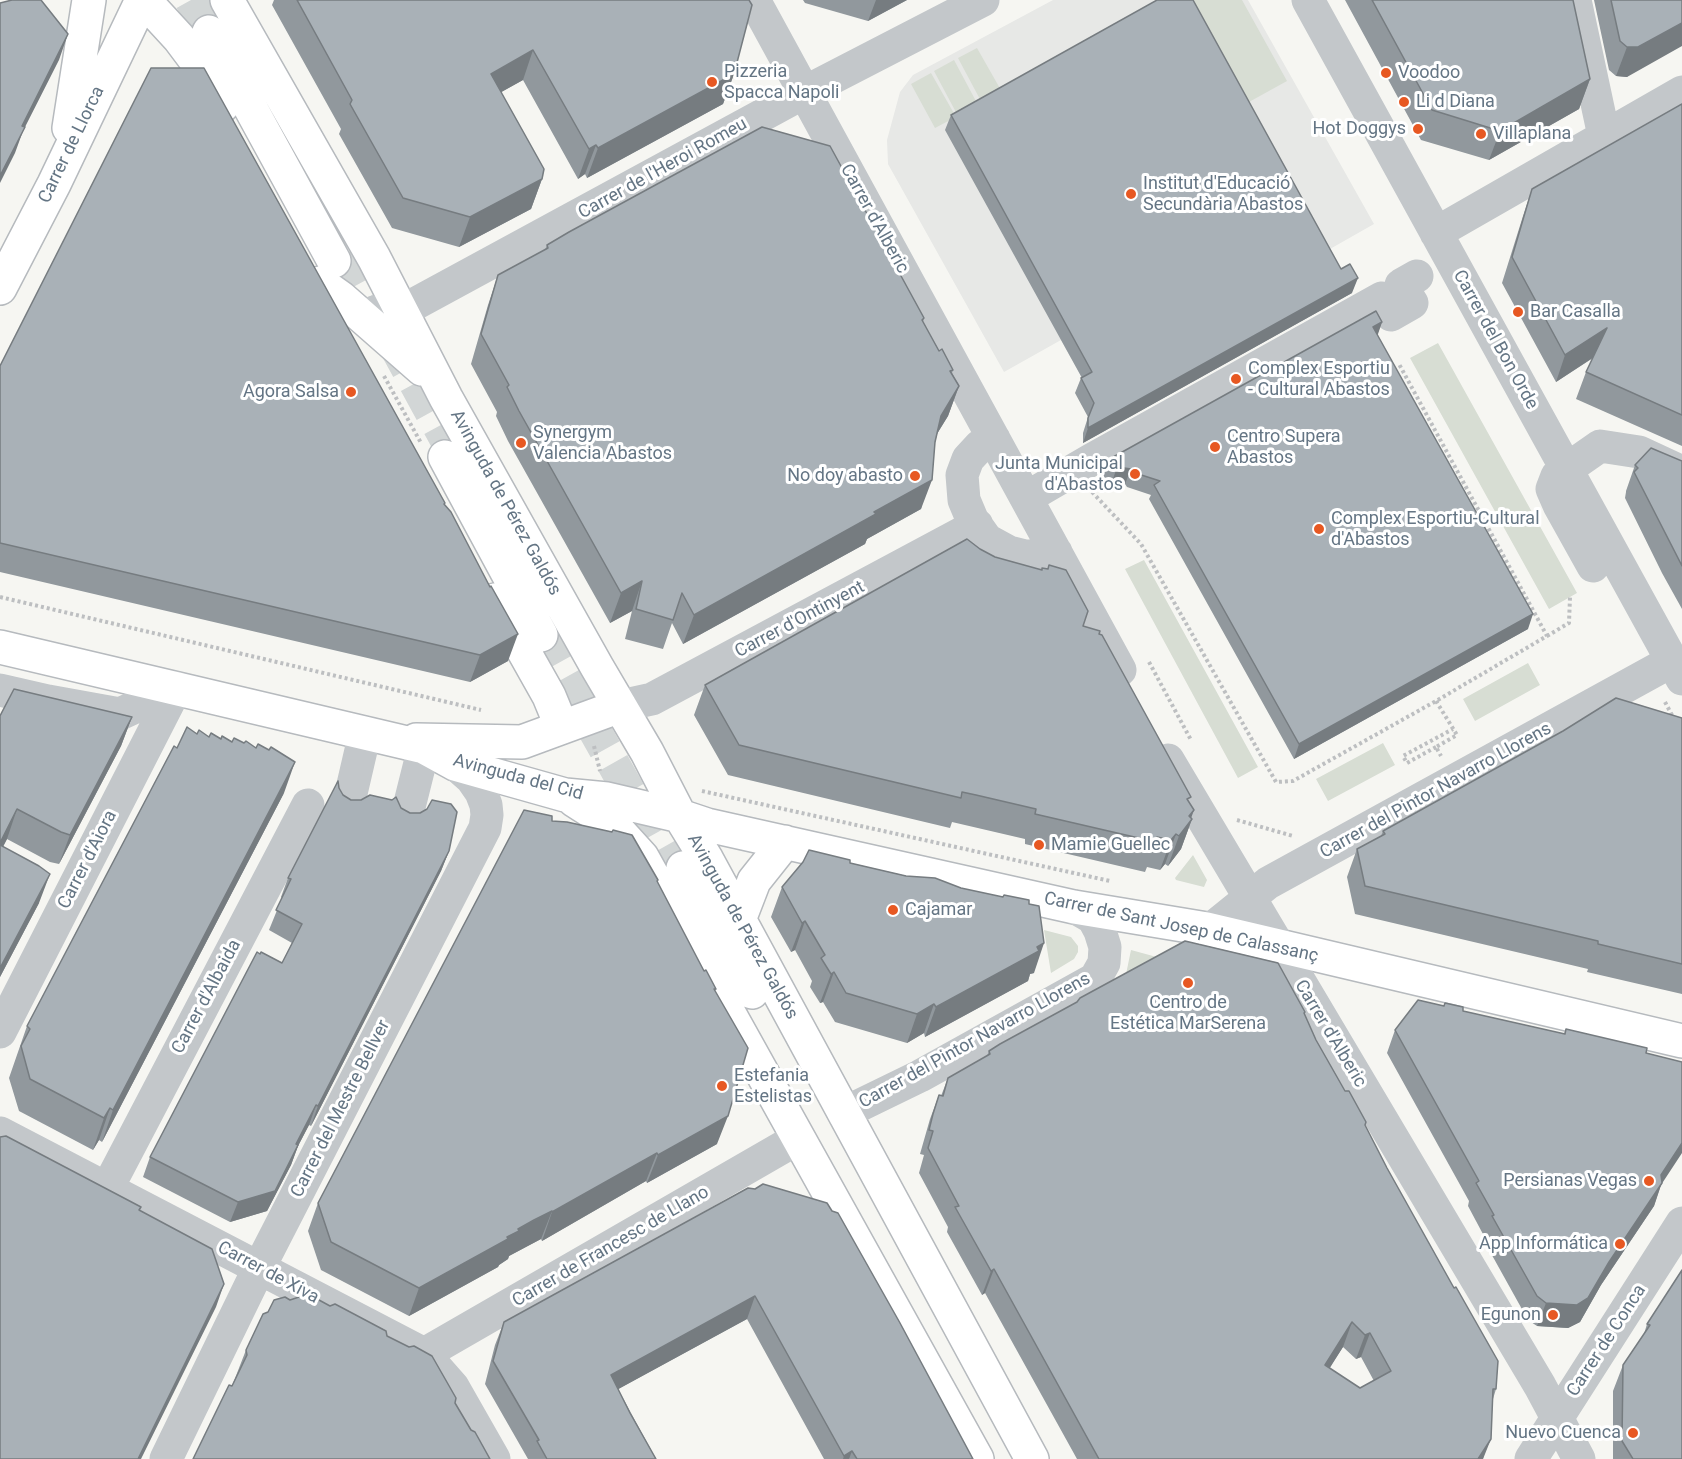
<!DOCTYPE html>
<meta charset="utf-8">
<style>
body{margin:0}
canvas{display:block;background:#f6f6f2}
</style>
<canvas width="1682" height="1459"></canvas>
<script>
const ctx = document.querySelector('canvas').getContext('2d');
ctx.lineJoin = 'round';
function fillPath(path, color) {
  ctx.fillStyle = color;
  ctx.fill(path, 'evenodd');
}
function poly(rows) {
  const path = new Path2D();
  for (const r of rows) {
    path.moveTo(r[0], r[1]);
    for (let i = 2; i < r.length; i += 2) path.lineTo(r[i], r[i + 1]);
  }
  return path;
}
function strokePath(path, color, width, dash) {
  ctx.strokeStyle = color;
  ctx.lineWidth = width;
  ctx.lineCap = dash ? 'butt' : 'round';
  ctx.setLineDash(dash || []);
  ctx.stroke(path);
}
function drawText(font, color, halo, rows, align = 'center') {
  ctx.font = font + ' Roboto,sans-serif';
  ctx.lineWidth = 6;
  ctx.setLineDash([]);
  ctx.textBaseline = 'middle';
  ctx.strokeStyle = halo;
  ctx.fillStyle = color;
  for (const [text, x, y, turn = 0] of rows) {
    ctx.save();
    ctx.translate(x, y);
    ctx.rotate((+turn || 0) * Math.PI / 180);
    ctx.textAlign = isNaN(turn) ? turn : align;
    if (halo) ctx.strokeText(text, 0, 0);
    ctx.fillText(text, 0, 0);
    ctx.restore();
  }
}
fillPath(poly([
 [1053,0,1248,0,1374,224,1087,387,1061,340,1004,372,888,164,887,140,900,92,913,75]
]), '#e7e8e6');
fillPath(poly([
 [1193,0,1242,0,1287,81,1249,102],
 [977,48,1002,92,982,103,958,58],
 [954,60,978,105,958,116,934,71],
 [931,73,956,117,935,128,911,84],
 [1438,343,1577,593,1549,609,1410,358],
 [1144,560,1258,767,1238,778,1125,569],
 [1528,663,1540,685,1475,721,1463,699],
 [1383,743,1395,765,1328,801,1316,779],
 [1193,855,1207,880,1204,887,1176,880,1175,878],
 [1044,930,1071,937,1078,946,1078,952,1074,959,1051,973],
 [1131,950,1164,959,1124,984]
]), '#d7ddd3');
strokePath(poly([
 [191,0,209,32],
 [345,254,453,452],
 [541,635,674,872]
]), '#d2d6d6', 33, [33, 16]);
const major = poly([
 [144,0,179,38,200,66,222,106],
 [227,0,374,258,446,398,597,667,647,752,680,816,707,860,1032,1459],
 [209,32,334,261],
 [69,128,89,0],
 [320,283,341,298,422,369],
 [0,288,54,184,142,0],
 [445,457,541,635],
 [495,600,549,696,556,713,557,724,554,729],
 [0,647,424,747,455,764,565,795,607,799,680,816,707,825,1074,907,1207,929,1682,1041],
 [416,740,522,742,620,706],
 [574,800,613,825,642,857,977,1459],
 [683,868,752,992],
 [739,920,754,881,785,842]
]);
strokePath(major, '#b6babe', 36);
strokePath(poly([
 [384,376,421,443],
 [1092,492,1141,544,1276,782,1293,781,1436,701,1547,636,1399,364],
 [0,597,481,710],
 [1547,636,1569,623,1570,597],
 [1149,662,1191,740],
 [1436,701,1457,735,1436,747,1441,756],
 [1665,702,1673,717],
 [594,746,600,771],
 [1436,747,1407,763,1403,756,1453,729],
 [702,791,1110,881],
 [1237,820,1293,836]
]), '#bdbfc1', 4, [3, 3]);
strokePath(poly([
 [754,0,1120,670],
 [1308,0,1682,679],
 [1575,0,1604,136],
 [1436,233,1682,92],
 [374,312,388,315,400,312,805,92,983,0],
 [994,439,980,446,968,459,962,475,964,500,972,519,987,540,1009,552,1025,556,1044,556,1056,552],
 [1026,498,1091,460,1382,298,1391,315,1412,303,1401,285,1417,276],
 [1593,566,1559,505,1552,489,1557,476,1600,446,1639,452,1682,472],
 [0,690,48,701,120,714,176,688],
 [620,706,652,699,977,525],
 [1168,760,1540,1386,1579,1459],
 [349,802,365,733],
 [407,815,424,747],
 [1207,929,1216,925,1268,883,1672,661],
 [0,1032,176,688],
 [844,1113,920,1076,1095,979,1104,963,1105,947,1100,931,1093,918,1074,907],
 [0,1133,424,1354,453,1387,494,1459],
 [107,1189,308,805],
 [424,1354,797,1139],
 [166,1459,259,1268,485,828,487,815,486,805,481,792,472,779,455,764],
 [1531,1459,1682,1223]
]), '#c3c7ca', 33);
strokePath(major, '#fff', 33);
fillPath(poly([
 [274,0,749,0,734,74,723,104,587,178,585,174,578,179,523,80,501,92,542,179,531,209,459,247,392,228,339,134,341,129,272,5],
 [803,0,907,0,868,21,805,3],
 [1345,0,1573,0,1590,79,1579,109,1489,160,1421,140],
 [1594,0,1682,0,1627,77,1616,76,1609,70],
 [1682,104,1682,446,1576,399,1586,372,1593,358,1556,382,1502,283,1523,216,1532,189],
 [951,115,1352,293,1083,443,1083,433,1088,417,1075,393,1081,378,1082,378,945,130],
 [547,245,924,318,923,322,939,351,953,370,952,373,959,386,948,416,937,434,921,509,867,539,865,544,683,644,672,623,663,649,625,639,632,611,610,623,508,441,496,416,497,412,471,364,488,305,498,275,545,250],
 [1382,322,1377,335,1528,629,1294,759,1149,499,1151,495,1127,487,1125,484,1112,482,1101,476,1106,461],
 [0,366,445,503,445,505,508,661,470,682,0,572],
 [1682,461,1682,609,1662,573,1625,498,1626,492,1626,491,1635,465],
 [980,549,1083,626,1099,634,1189,802,1191,818,1192,819,1181,849,1168,866,1165,864,1160,870,1147,867,1145,872,1025,844,1025,839,952,822,950,828,728,775,694,715,705,685],
 [0,716,132,717,121,746,59,864,50,862,7,839,3,847,39,903,0,977],
 [1682,718,1682,994,1587,972,1588,969,1567,964,1355,914,1347,877,1357,849,1381,836,1383,831],
 [339,788,343,795,351,800,401,808,449,851,441,871,311,1126,309,1125,298,1146,291,1165,267,1211,230,1222,143,1177,150,1157,282,963,292,943,269,930,282,898,281,897,288,878],
 [284,793,102,1142,99,1140,93,1150,19,1111,9,1078,27,1026],
 [552,821,658,880,657,882,704,971,716,989,715,991,717,1144,647,1183,646,1181,542,1241,541,1239,524,1248,509,1256,508,1259,499,1265,498,1267,409,1316,321,1270,308,1231,318,1203],
 [850,863,1029,904,1034,973,1030,974,1028,981,925,1037,924,1033,907,1043,835,1022,823,1002,820,1003,810,987,812,981,795,950,791,952,771,917,782,887],
 [1445,1003,1463,1011,1564,1034,1566,1029,1646,1053,1661,1185,1654,1206,1601,1285,1580,1322,1568,1328,1537,1326,1528,1320,1483,1239,1484,1236,1468,1206,1469,1201,1387,1053,1395,1030,1444,1006],
 [1304,1014,1316,1040,1345,1091,1366,1122,1365,1125,1496,1389,1493,1399,1483,1459,1077,1459,985,1293,982,1295,947,1232,948,1227,919,1173,924,1155,920,1154,930,1119,939,1095,941,1096,948,1078,987,1056,989,1051],
 [1343,1347,1356,1359,1361,1357,1374,1381,1360,1388,1329,1368],
 [748,1188,973,1459,824,1459,747,1319,618,1389,656,1459,528,1459,485,1384,495,1345,504,1322],
 [1682,1270,1682,1459,1613,1459,1613,1391,1623,1365,1644,1334,1647,1324],
 [290,1300,387,1336,455,1403,471,1430,232,1386,246,1350,268,1312]
]), '#91989d');
fillPath(poly([
 [876,0,907,0,868,21],
 [1682,23,1682,46,1627,77,1616,76,1627,47],
 [68,34,59,60,23,131,15,153,0,183,0,176,22,126],
 [533,50,523,80,480,104,491,74],
 [734,74,723,104,587,178,598,148],
 [1590,79,1579,109,1489,160,1500,131],
 [596,145,585,174,578,179,589,149],
 [542,179,531,209,459,247,470,217],
 [1358,278,1352,293,1083,443,1088,428],
 [1382,322,1377,337,1373,327],
 [1607,328,1597,355,1556,382,1565,355],
 [959,386,948,416,930,445,941,416],
 [1117,467,1131,469,1125,484,1112,482],
 [932,480,921,509,867,539,865,544,683,644,694,615,874,512],
 [642,581,632,611,610,623,621,593],
 [1533,614,1528,629,1294,759,1299,744],
 [518,634,508,661,470,682,480,655],
 [132,717,121,746,59,864,70,835],
 [295,762,284,793,102,1142,113,1110],
 [17,809,7,839,0,852,0,843],
 [1194,810,1189,824,1192,819,1181,849,1168,866,1179,836,1189,816],
 [1176,834,1165,864,1160,870,1171,840],
 [449,851,441,871,311,1126,318,1106],
 [50,874,39,903,0,977,0,968],
 [805,921,795,950,791,952,802,923],
 [1044,943,1034,973,1030,974,1028,981,925,1037,936,1007],
 [834,972,823,1002,820,1003,831,974],
 [934,1004,924,1033,907,1043,917,1014],
 [316,1105,309,1125,298,1146,291,1165,267,1211,230,1222,238,1202,296,1144],
 [110,1108,99,1140,93,1150,104,1118],
 [728,1116,717,1144,647,1183,658,1155],
 [1682,1143,1682,1153,1661,1185,1654,1206,1601,1285,1580,1322,1568,1328,1537,1326,1546,1303,1661,1175],
 [657,1153,646,1181,542,1241,552,1212],
 [552,1211,541,1239,509,1256,508,1259,499,1265,498,1267,409,1316,419,1288,518,1229],
 [994,1269,985,1293,982,1295,991,1271],
 [224,1284,216,1307,141,1459,138,1459],
 [755,1296,747,1319,602,1398,611,1375],
 [1352,1322,1343,1347,1316,1390,1325,1365],
 [1370,1333,1361,1357,1356,1359,1365,1335],
 [1491,1439,1483,1459,1478,1459],
 [852,1451,849,1459,843,1459,844,1456]
]), '#767c80');
const building = poly([
 [12,0,41,0,68,34,22,126,25,127,0,176,0,3,12,0],
 [297,0,749,0,752,5,734,74,598,148,596,145,589,149,533,50,491,74,544,169,542,179,470,217,403,198,350,104,352,100,297,0],
 [1157,0,1193,0,1341,269,1350,264,1358,278,1088,428,1088,418,1094,403,1081,378,1092,372,951,115,1157,0],
 [1372,0,1573,0,1590,79,1500,131,1432,110,1372,0],
 [1611,0,1682,0,1682,23,1638,47,1627,47,1620,41,1611,0],
 [151,68,204,68,445,503,444,504,451,512,490,587,491,586,518,634,480,655,0,543,0,366,151,68],
 [1682,104,1682,415,1586,372,1607,328,1565,355,1512,257,1532,189,1682,104],
 [762,127,830,146,924,318,922,320,939,351,942,349,953,370,950,371,959,386,941,416,935,442,932,480,874,512,876,514,694,615,682,593,673,620,636,609,642,581,621,593,519,411,507,387,509,385,481,334,498,275,548,248,547,245,569,232,762,127],
 [1376,311,1382,322,1373,327,1533,614,1299,744,1154,485,1160,481,1132,472,1131,469,1117,467,1106,461,1376,311],
 [1651,448,1682,461,1682,566,1634,472,1638,468,1635,465,1651,448],
 [967,539,980,549,995,557,1042,570,1042,568,1048,569,1049,565,1066,570,1088,611,1083,626,1100,631,1099,634,1102,635,1191,797,1187,799,1194,810,1189,816,1192,819,1179,836,1176,834,1171,840,1157,837,1156,842,1035,814,1036,809,976,795,962,792,961,798,739,745,705,685,967,539],
 [14,689,132,717,70,835,61,832,17,809,0,843,0,716,14,689],
 [1616,698,1682,718,1682,964,1598,944,1598,941,1577,936,1365,886,1357,849,1385,834,1383,831,1563,731,1616,698],
 [187,727,197,734,199,730,209,737,211,733,221,739,222,736,232,742,234,738,244,743,246,741,256,748,258,744,269,750,271,747,295,762,113,1110,110,1108,104,1118,30,1079,21,1046,30,1029,27,1026,174,746,177,748,187,727],
 [338,781,339,788,343,795,351,800,361,800,370,795,392,800,396,797,401,808,410,813,420,813,427,809,432,800,451,804,457,812,449,851,318,1106,316,1105,296,1144,298,1145,275,1191,238,1202,150,1157,257,952,260,954,261,952,282,963,302,924,276,910,291,879,288,878,338,781],
 [524,810,552,816,552,821,567,822,612,832,613,830,632,835,658,880,657,881,704,971,706,970,716,989,714,989,748,1048,728,1116,658,1155,657,1153,552,1212,552,1211,534,1220,518,1229,519,1231,507,1237,508,1239,419,1288,331,1242,318,1203,524,810],
 [0,845,39,866,50,874,0,968,0,845],
 [809,850,850,860,850,863,906,876,935,878,961,888,1003,897,1004,895,1029,900,1029,904,1039,906,1044,943,1037,947,1039,951,936,1007,934,1004,917,1014,846,993,834,972,831,974,821,958,825,955,805,921,802,923,782,887,803,862,809,850],
 [1185,941,1278,963,1305,1012,1304,1013,1316,1040,1345,1091,1349,1091,1366,1122,1365,1125,1387,1168,1454,1288,1456,1287,1498,1361,1496,1389,1493,1389,1491,1439,1478,1459,1099,1459,994,1269,991,1271,955,1207,959,1206,928,1148,933,1131,929,1130,933,1114,939,1095,943,1096,948,1078,990,1054,989,1051,1000,1044,1077,1002,1080,998,1185,941],
 [1352,1322,1365,1335,1370,1333,1391,1371,1360,1388,1325,1365,1352,1322],
 [1418,1000,1444,1006,1445,1003,1463,1007,1463,1011,1565,1034,1566,1029,1647,1048,1646,1053,1682,1062,1682,1143,1661,1175,1662,1183,1609,1262,1588,1298,1577,1305,1546,1303,1537,1296,1492,1216,1494,1215,1476,1183,1479,1181,1395,1030,1418,1000],
 [6,1136,141,1207,139,1210,212,1249,224,1284,138,1459,0,1459,0,1137,6,1136],
 [763,1184,827,1203,832,1211,838,1213,900,1323,973,1459,857,1459,852,1451,844,1456,755,1296,611,1375,630,1413,656,1459,547,1459,537,1441,539,1440,493,1361,504,1322,748,1188,755,1189,763,1184],
 [1682,1270,1682,1459,1633,1459,1622,1441,1623,1365,1650,1325,1647,1324,1682,1270],
 [308,1294,330,1306,335,1304,386,1331,387,1336,409,1347,414,1346,432,1356,456,1398,455,1403,471,1430,475,1432,490,1459,193,1459,229,1385,232,1386,247,1355,246,1350,263,1314,268,1312,274,1300,285,1297,290,1300,308,1294]
]);
fillPath(building, '#a9b1b7');
strokePath(building, '#767c80', 1.5);
for (const [x, y, r, color] of [
 [1386,73,6,"#e75822"],
 [712,82,6,"#e75822"],
 [1404,102,6,"#e75822"],
 [1418,129,6,"#e75822"],
 [1481,134,6,"#e75822"],
 [1131,194,6,"#e75822"],
 [1518,312,6,"#e75822"],
 [1236,379,6,"#e75822"],
 [351,392,6,"#e75822"],
 [521,443,6,"#e75822"],
 [1215,447,6,"#e75822"],
 [1135,474,6,"#e75822"],
 [915,476,6,"#e75822"],
 [1319,529,6,"#e75822"],
 [1039,845,6,"#e75822"],
 [893,910,6,"#e75822"],
 [1188,983,6,"#e75822"],
 [722,1086,6,"#e75822"],
 [1649,1181,6,"#e75822"],
 [1620,1244,6,"#e75822"],
 [1553,1315,6,"#e75822"],
 [1633,1433,6,"#e75822"]
]) {
  const dot = new Path2D();
  dot.arc(x, y, r, 0, 2 * Math.PI);
  ctx.fillStyle = color;
  ctx.fill(dot);
  strokePath(dot, '#fff', 2);
}
drawText('18px', '#647584', '#fff', [
 ["Pizzeria",724,72],
 ["Spacca Napoli",724,93],
 ["Voodoo",1398,73],
 ["Li d Diana",1416,102],
 ["Hot Doggys",1406,129,"right"],
 ["Villaplana",1493,134],
 ["Institut d'Educació",1143,184],
 ["Secundària Abastos",1143,205],
 ["Bar Casalla",1530,312],
 ["Complex Esportiu",1248,369],
 ["- Cultural Abastos",1248,390],
 ["Agora Salsa",339,392,"right"],
 ["Synergym",533,433],
 ["Valencia Abastos",533,454],
 ["Centro Supera",1227,437],
 ["Abastos",1227,458],
 ["Junta Municipal",1123,464,"right"],
 ["d'Abastos",1123,485,"right"],
 ["No doy abasto",903,476,"right"],
 ["Complex Esportiu-Cultural",1331,519],
 ["d'Abastos",1331,540],
 ["Mamie Guellec",1051,845],
 ["Cajamar",905,910],
 ["Centro de",1188,1003,"center"],
 ["Estética MarSerena",1188,1024,"center"],
 ["Estefania",734,1076],
 ["Estelistas",734,1097],
 ["Persianas Vegas",1637,1181,"right"],
 ["App Informática",1608,1244,"right"],
 ["Egunon",1541,1315,"right"],
 ["Nuevo Cuenca",1621,1433,"right"]
], 'left');
drawText('18px', '#647584', '#fff', [
 ["Carrer de Llorca",72,145,-64],
 ["Carrer de l'Heroi Romeu",663,169,-29],
 ["Carrer d'Alberic",874,219,61],
 ["Carrer del Bon Orde",1495,340,61],
 ["Avinguda de Pérez Galdós",505,503,61],
 ["Carrer d'Ontinyent",800,620,-28],
 ["Avinguda del Cid",518,778,15],
 ["Carrer del Pintor Navarro Llorens",1436,791,-29],
 ["Carrer d'Aiora",88,860,-63],
 ["Avinguda de Pérez Galdós",742,927,61],
 ["Carrer de Sant Josep de Calassanç",1181,928,12],
 ["Carrer d'Albaida",207,997,-62],
 ["Carrer d'Alberic",1330,1034,59],
 ["Carrer del Pintor Navarro Llorens",975,1041,-29],
 ["Carrer del Mestre Bellver",341,1109,-63],
 ["Carrer de Francesc de Llano",611,1247,-30],
 ["Carrer de Xiva",268,1273,28],
 ["Carrer de Conca",1607,1341,-57]
]);
</script>
